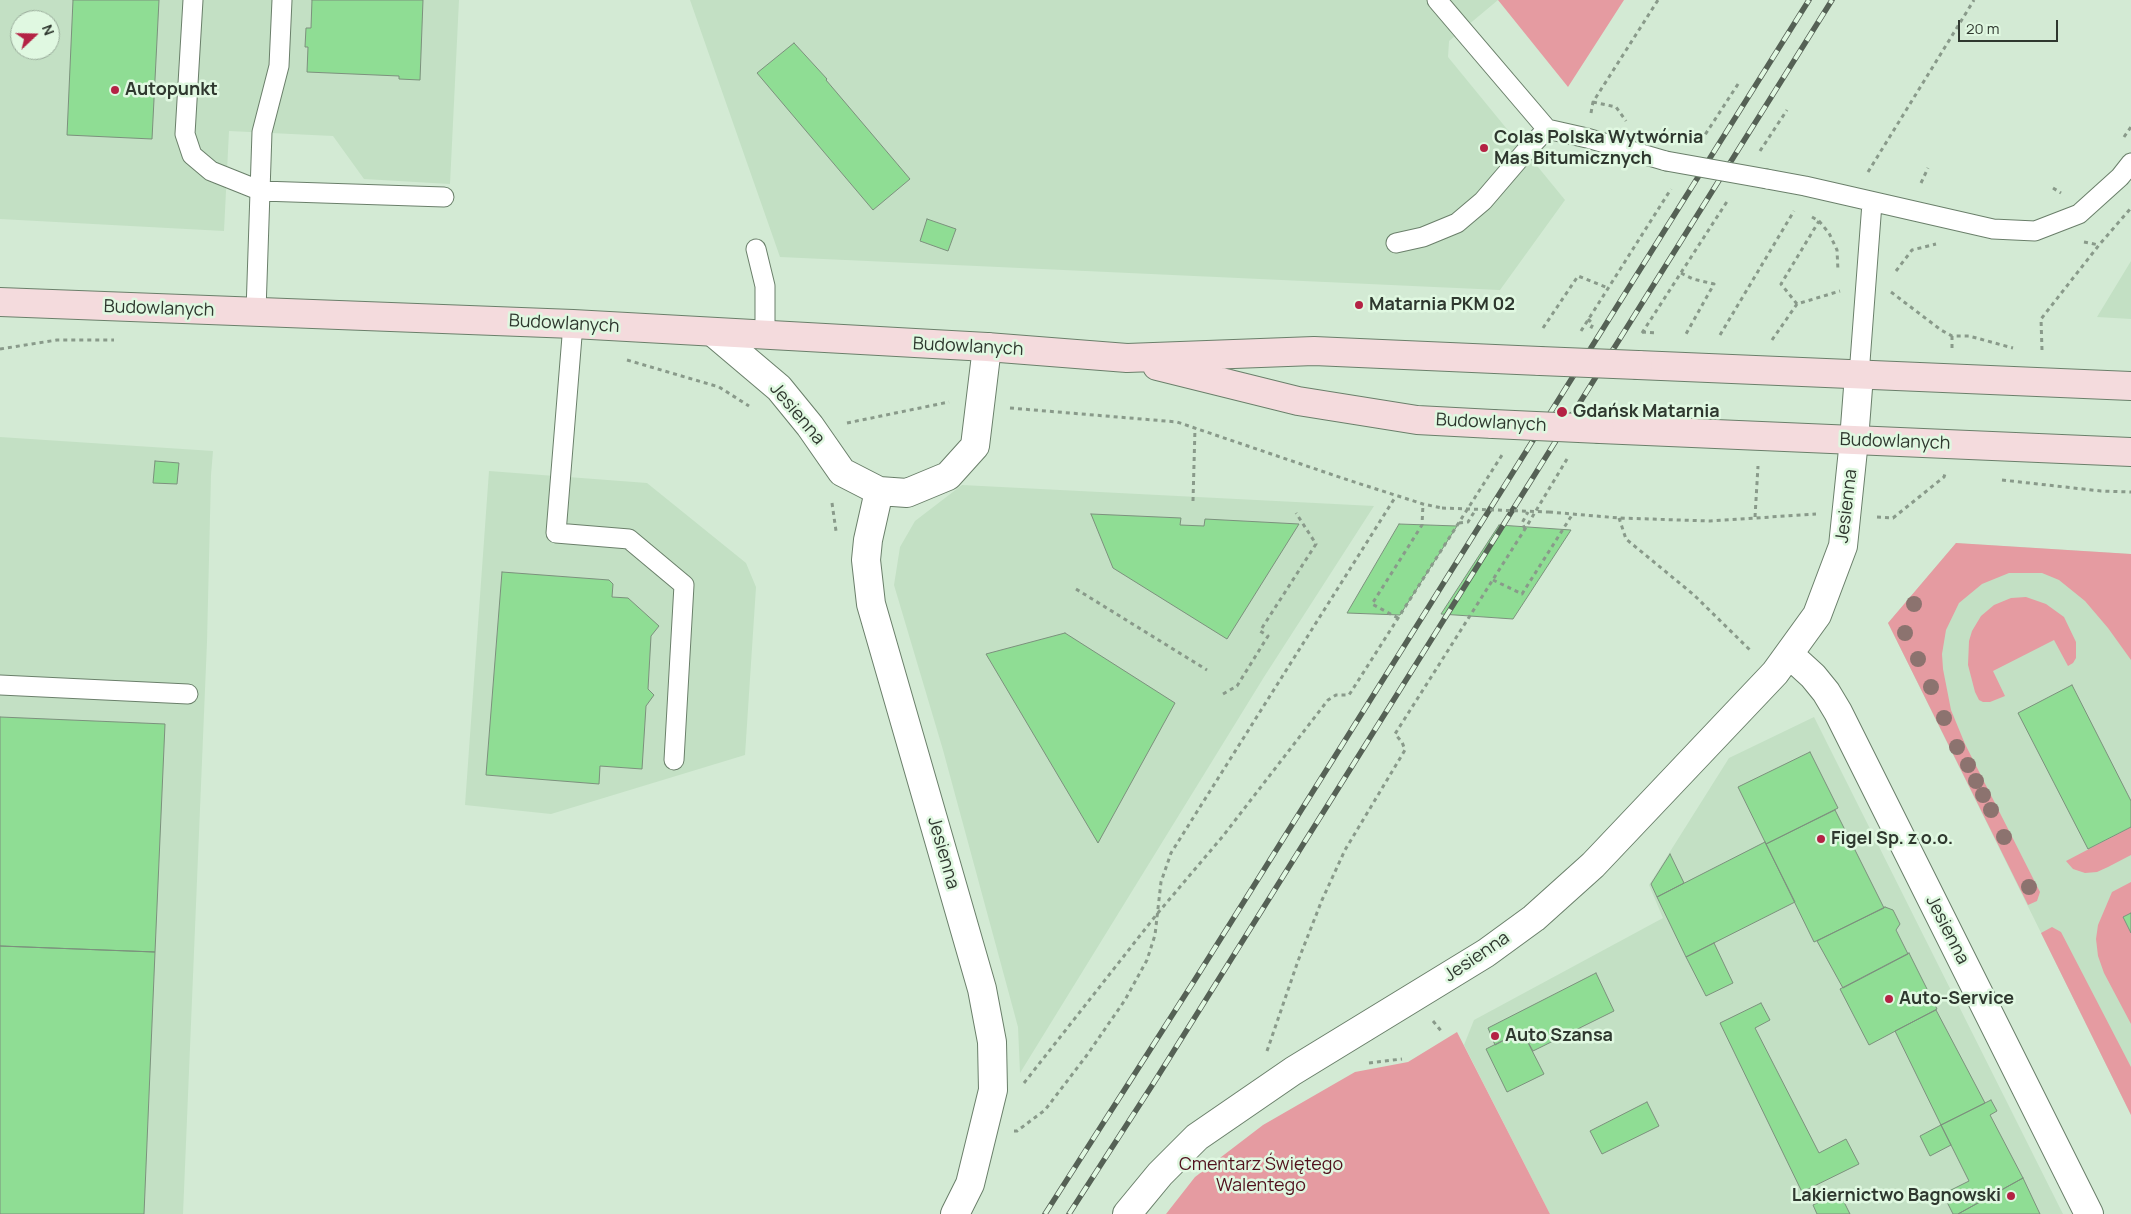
<!DOCTYPE html>
<meta charset="utf-8">
<style>
body{margin:0}
#map{position:relative;width:2131px;height:1214px;overflow:hidden;background:#d3ead4;font-family:Manrope,sans-serif}
canvas{display:block}
.north{position:absolute;left:10px;top:10px;width:50px;height:50px;box-sizing:border-box;background:#e0f8e1;border:1px solid #99ab9a;border-radius:50%;rotate:69deg;font-size:14px;font-weight:700;line-height:20px;text-align:center;color:#2f382f}
.north::after{content:'';display:block;margin:auto;width:18px;height:22px;background:#b42244;clip-path:polygon(50% 0,100% 100%,50% 72%,0 100%)}
.scale{position:absolute;left:1958px;top:20px;width:100px;height:22px;box-sizing:border-box;border:2px solid #2f382f;border-top:0;padding-left:6px;font-size:15px;line-height:18px;white-space:nowrap;color:#2f382f;-webkit-text-stroke:4px #e0f8e1;paint-order:stroke}
</style>
<div id="map">
<canvas width="2131" height="1214"></canvas>
<div class="north">N</div>
<div class="scale">20 m</div>
</div>
<script>
const ctx = document.querySelector('canvas').getContext('2d');
ctx.lineJoin = 'round';
function fillPath(path, color) {
  ctx.fillStyle = color;
  ctx.fill(path, 'evenodd');
}
function poly(rows) {
  const path = new Path2D();
  for (const r of rows) {
    path.moveTo(r[0], r[1]);
    for (let i = 2; i < r.length; i += 2) path.lineTo(r[i], r[i + 1]);
  }
  return path;
}
function strokePath(path, color, width, dash) {
  ctx.strokeStyle = color;
  ctx.lineWidth = width;
  ctx.lineCap = dash ? 'butt' : 'round';
  ctx.setLineDash(dash || []);
  ctx.stroke(path);
}
function drawText(font, color, halo, rows, align = 'center') {
  ctx.font = font + ' Manrope,sans-serif';
  ctx.lineWidth = 5;
  ctx.setLineDash([]);
  ctx.textBaseline = 'middle';
  ctx.strokeStyle = halo;
  ctx.fillStyle = color;
  for (const [text, x, y, turn = 0] of rows) {
    ctx.save();
    ctx.translate(x, y);
    ctx.rotate((+turn || 0) * Math.PI / 180);
    ctx.textAlign = isNaN(turn) ? turn : align;
    if (halo) ctx.strokeText(text, 0, 0);
    ctx.fillText(text, 0, 0);
    ctx.restore();
  }
}
fillPath(poly([
 [0,0,459,0,450,184,364,179,333,136,229,131,224,231,0,219],
 [20,20,50,20,50,50,20,50],
 [690,0,1498,0,1449,41,1448,57,1565,200,1500,290,780,257],
 [2131,261,2131,319,2097,317],
 [0,437,213,451,211,475,207,642,183,1214,0,1214],
 [489,471,647,483,746,563,756,587,745,755,551,814,465,805],
 [962,485,1374,506,1264,677,1020,1073,1018,1027,943,750,894,585,900,547,915,521],
 [1956,543,2131,554,2131,1115,1888,623],
 [1814,717,2063,1214,1550,1214,1464,1045,1474,1020,1663,918,1649,885,1729,758]
]), '#c3e0c4');
fillPath(poly([
 [1498,0,1624,0,1568,87],
 [1956,543,2131,554,2131,660,2108,628,2085,601,2059,580,2042,573,2009,573,1982,584,1959,603,1946,630,1942,654,1943,669,1951,710,1965,744,2040,892,2037,901,2028,905,1888,623],
 [2026,597,2046,604,2064,617,2076,642,2076,658,2073,663,2068,666,2054,640,1993,671,2005,696,1990,702,1983,702,1979,700,1975,692,1968,665,1969,641,1972,631,1981,616,1994,605,2011,598],
 [2131,827,2131,855,2108,867,2097,872,2085,873,2073,869,2066,861],
 [2131,882,2131,913,2123,917,2131,933,2131,1024,2104,973,2098,956,2096,939,2098,925,2112,892],
 [2052,927,2061,932,2131,1067,2131,1115,2041,933],
 [1457,1032,1550,1214,1166,1214,1195,1177,1263,1125,1355,1072,1408,1062]
]), '#e59ba1');
const building = poly([
 [73,0,159,0,152,139,67,135,73,0],
 [312,0,423,0,420,80,399,79,399,76,307,72,308,47,305,47,306,28,311,28,312,0],
 [794,43,827,79,826,80,910,179,873,210,757,73,794,43],
 [927,219,956,229,948,251,920,241,927,219],
 [155,461,179,463,177,484,153,483,155,461],
 [1091,514,1181,518,1180,525,1204,526,1205,519,1299,524,1227,639,1113,568,1091,514],
 [1399,524,1457,526,1400,615,1347,613,1399,524],
 [1499,525,1571,530,1513,619,1441,614,1499,525],
 [502,572,609,580,613,584,612,597,628,598,659,626,651,636,648,689,654,695,646,706,642,769,600,766,599,784,486,775,502,572],
 [1065,633,1175,703,1098,843,986,654,1065,633],
 [2072,685,2131,801,2131,827,2088,849,2018,713,2072,685],
 [0,717,165,724,155,952,0,946,0,717],
 [1810,752,1838,808,1766,844,1738,787,1810,752],
 [1835,810,1884,908,1814,942,1766,844,1835,810],
 [1765,842,1795,902,1686,957,1657,897,1765,842],
 [1670,854,1684,883,1657,897,1651,884,1670,854],
 [1885,907,1893,910,1900,924,1896,930,1908,954,1843,988,1817,941,1885,907],
 [2131,913,2131,933,2123,917,2131,913],
 [1714,943,1733,983,1706,996,1686,957,1714,943],
 [0,946,155,952,144,1214,0,1214,0,946],
 [1909,953,1937,1009,1869,1045,1840,989,1909,953],
 [1596,973,1614,1011,1533,1051,1522,1031,1495,1045,1488,1028,1596,973],
 [1761,1003,1770,1020,1755,1028,1819,1153,1846,1139,1859,1164,1802,1192,1720,1023,1761,1003],
 [1936,1010,1985,1103,1941,1125,1895,1031,1936,1010],
 [1522,1031,1544,1074,1507,1092,1486,1049,1522,1031],
 [1991,1100,1997,1111,1990,1115,2023,1178,1958,1214,1953,1214,1943,1194,1969,1181,1941,1125,1991,1100],
 [1647,1102,1659,1126,1602,1154,1590,1131,1647,1102],
 [1941,1125,1951,1145,1930,1156,1920,1136,1941,1125],
 [2023,1178,2040,1214,1958,1214,2023,1178],
 [1839,1192,1850,1214,1817,1214,1813,1205,1839,1192]
]);
fillPath(building, '#8fdd94');
strokePath(building, '#7c917d', 1);
const lane = poly([
 [193,0,185,134,192,155,211,171,261,191,444,197],
 [1437,0,1547,129],
 [1767,179,1805,186,1993,229,2035,231,2079,214,2120,177,2131,163],
 [1396,243,1423,237,1457,223,1483,201,1525,152,1547,129,1587,138,1666,161],
 [756,249,765,286,765,336],
 [256,311,262,132,279,66,282,0],
 [573,324,556,533,629,539,684,585,674,760],
 [1859,375,1872,203],
 [0,685,188,694]
]);
const street = poly([
 [714,333,779,388,810,426,842,472,879,491,907,493,948,476,975,446,987,347],
 [879,491,868,540,866,560,871,604,982,989,992,1042,993,1090,970,1184,955,1214],
 [1790,655,1813,676,1826,692,1838,712,2089,1214],
 [1127,1214,1160,1174,1197,1137,1293,1071,1486,953,1534,918,1593,865,1775,673,1817,615,1843,546,1854,440,1859,375]
]);
const secondary = poly([
 [0,302,573,324,987,347,1127,358,1314,351,1540,361],
 [1638,365,2131,386],
 [1157,366,1298,401,1417,420,1493,424],
 [1600,429,2131,452]
]);
strokePath(lane, '#6a7f6a', 21);
strokePath(street, '#6a7f6a', 30);
strokePath(secondary, '#6a7f6a', 30);
strokePath(poly([
 [1593,102,1616,107,1626,121],
 [1591,113,1593,102,1658,0],
 [2124,137,2131,127],
 [1701,141,1740,81],
 [1760,151,1787,110],
 [1868,172,1974,0],
 [1921,183,1928,168],
 [2053,188,2061,193],
 [1812,217,1819,221,1829,233,1837,250,1838,271],
 [2084,242,2099,245],
 [1896,271,1912,250,1936,244],
 [1681,273,1693,279,1714,284,1686,334],
 [1891,292,1941,330,1952,336,1969,336,2013,348],
 [1797,304,1781,284,1819,221],
 [1588,319,1593,324,1590,330],
 [1543,328,1578,276,1608,288],
 [1581,331,1671,189],
 [1642,333,1728,200],
 [1720,335,1794,211],
 [1772,340,1797,304,1840,291],
 [1952,348,1952,336],
 [0,349,57,340,114,340],
 [2042,350,2041,319,2099,245,2131,208],
 [627,360,719,387,749,406],
 [1010,408,1177,422,1348,480,1423,504,1442,508],
 [847,423,949,402],
 [2002,480,2101,491,2131,492],
 [1193,501,1195,428],
 [832,503,836,531],
 [1549,512,1619,518,1710,521,1816,514],
 [1755,517,1758,466],
 [1877,517,1893,518,1944,477,1945,474],
 [1619,518,1626,539,1694,595,1752,652],
 [1459,523,1468,522,1476,509],
 [1525,529,1522,523,1528,512],
 [1493,580,1522,594,1572,515],
 [1076,589,1207,670],
 [1398,618,1372,604,1422,525,1423,504],
 [1223,694,1237,686,1268,636,1260,631,1316,544,1296,513],
 [1433,1021,1442,1032],
 [1267,1051,1298,961,1322,900,1345,850,1405,750,1402,742,1395,734,1525,529,1567,459],
 [1369,1063,1402,1059],
 [1024,1083,1157,914,1223,836,1328,700,1336,695,1349,695,1502,455],
 [1014,1131,1017,1131,1045,1110,1087,1055,1125,1000,1147,960,1155,935,1161,882,1171,853,1396,496]
]), '#899a8a', 3, [4, 4]);
strokePath(lane, '#fff', 19);
strokePath(street, '#fff', 28);
strokePath(secondary, '#f4dbdd', 28);
const rail = poly([
 [1045,1214,1196,978,1809,0],
 [1069,1214,1153,1084,1832,0]
]);
strokePath(rail, '#556155', 5.5);
strokePath(rail, '#e0f8e1', 4, [11]);
const laneBridge = poly([
 [1666,161,1767,179]
]);
const secondaryBridge = poly([
 [1540,361,1638,365],
 [1493,424,1600,429]
]);
strokePath(laneBridge, '#6a7f6a', 21, []);
strokePath(secondaryBridge, '#6a7f6a', 30, []);
strokePath(poly([
 [1642,332,1657,333],
 [1442,508,1549,512]
]), '#899a8a', 3, [4, 4]);
strokePath(laneBridge, '#fff', 19);
strokePath(secondaryBridge, '#f4dbdd', 28);
ctx.fillStyle = '#8c736f';
for (const [x, y] of [
 [1914,604],
 [1905,633],
 [1918,659],
 [1931,687],
 [1944,718],
 [1957,747],
 [1968,765],
 [1976,781],
 [1983,795],
 [1991,810],
 [2004,837],
 [2029,887]
]) {
  ctx.beginPath();
  ctx.arc(x, y, 8, 0, 2 * Math.PI);
  ctx.fill();
}
for (const [x, y, r, color] of [
 [115,90,5,"#b42244"],
 [1484,148,5,"#b42244"],
 [1359,305,5,"#b42244"],
 [1562,412,6,"#b42244"],
 [1821,839,5,"#b42244"],
 [1889,999,5,"#b42244"],
 [1495,1036,5,"#b42244"],
 [2011,1196,5,"#b42244"]
]) {
  const dot = new Path2D();
  dot.arc(x, y, r, 0, 2 * Math.PI);
  ctx.fillStyle = color;
  ctx.fill(dot);
  strokePath(dot, '#e0f8e1', 2);
}
drawText('bold 18px', '#2f382f', '#e0f8e1', [
 ["Autopunkt",125,90],
 ["Colas Polska Wytwórnia",1494,138],
 ["Mas Bitumicznych",1494,159],
 ["Matarnia PKM 02",1369,305],
 ["Gdańsk Matarnia",1573,412],
 ["Figel Sp. z o.o.",1831,839],
 ["Auto-Service",1899,999],
 ["Auto Szansa",1505,1036],
 ["Lakiernictwo Bagnowski",2001,1196,"right"]
], 'left');
drawText('18px', '#2f382f', '#e0f8e1', [
 ["Budowlanych",159,309,2],
 ["Budowlanych",564,324,3],
 ["Budowlanych",968,347,3],
 ["Jesienna",797,414,50],
 ["Budowlanych",1491,423,3],
 ["Budowlanych",1895,442,2],
 ["Jesienna",1847,506,-83],
 ["Jesienna",943,853,74],
 ["Jesienna",1947,930,63],
 ["Jesienna",1477,957,-34]
]);
drawText('18px', '#51111d', '#e0f8e1', [
 ["Cmentarz Świętego",1261,1165],
 ["Walentego",1261,1186]
]);
</script>
